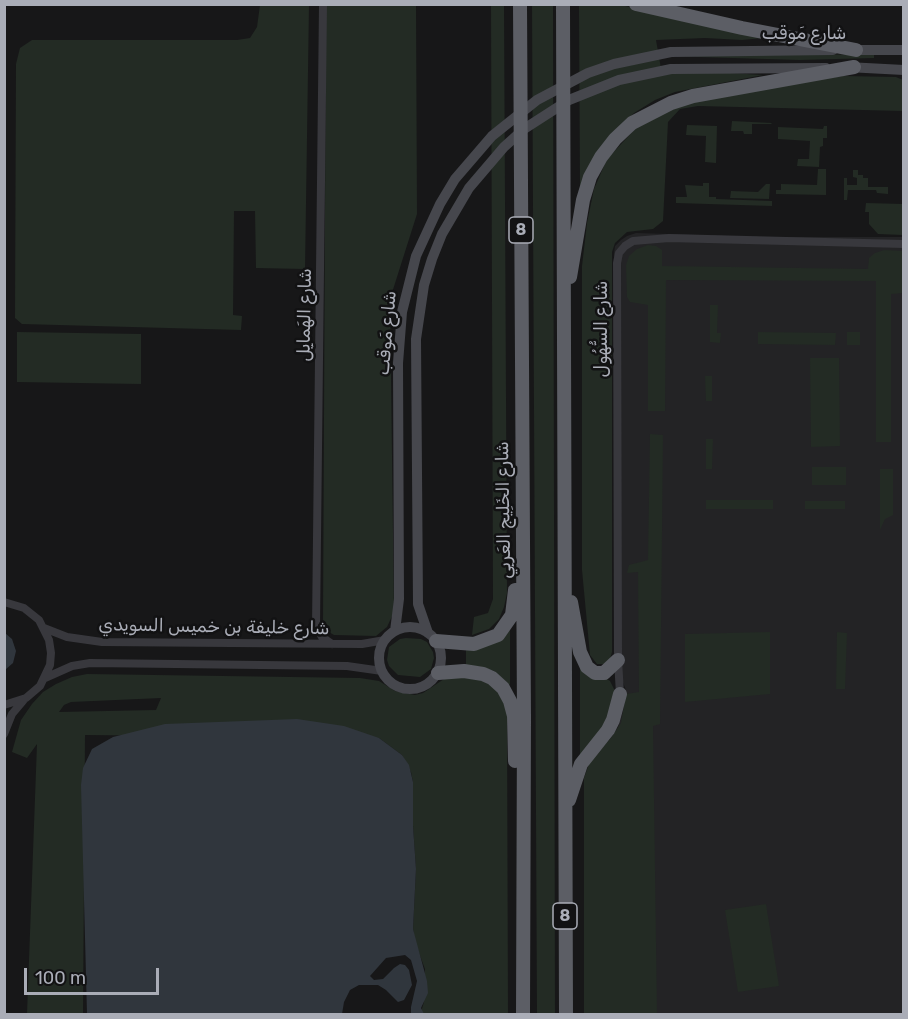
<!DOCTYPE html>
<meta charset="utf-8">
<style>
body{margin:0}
#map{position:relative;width:908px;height:1019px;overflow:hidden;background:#171718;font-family:Rubik,sans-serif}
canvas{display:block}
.frame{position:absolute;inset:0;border:6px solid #aaadb7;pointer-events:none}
.scale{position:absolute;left:24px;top:968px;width:135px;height:27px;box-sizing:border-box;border:3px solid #aaadb7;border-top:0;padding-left:8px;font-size:18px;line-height:21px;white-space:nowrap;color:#aaadb7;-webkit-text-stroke:4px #121213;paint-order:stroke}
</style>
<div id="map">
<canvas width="908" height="1019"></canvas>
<div class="frame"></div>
<div class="scale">100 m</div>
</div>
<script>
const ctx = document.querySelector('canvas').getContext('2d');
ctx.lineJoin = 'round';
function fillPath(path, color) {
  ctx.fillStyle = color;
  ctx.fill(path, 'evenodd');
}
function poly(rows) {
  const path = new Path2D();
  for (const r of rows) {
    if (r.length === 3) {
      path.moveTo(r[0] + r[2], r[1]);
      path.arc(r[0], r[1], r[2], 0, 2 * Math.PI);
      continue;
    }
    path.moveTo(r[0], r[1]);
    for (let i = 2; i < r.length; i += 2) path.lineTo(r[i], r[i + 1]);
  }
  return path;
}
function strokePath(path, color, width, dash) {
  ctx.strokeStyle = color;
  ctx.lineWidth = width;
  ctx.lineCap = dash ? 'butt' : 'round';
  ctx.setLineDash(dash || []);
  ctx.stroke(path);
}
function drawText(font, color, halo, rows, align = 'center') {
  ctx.font = font + ' Rubik,Vazirmatn,sans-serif';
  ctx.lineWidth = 5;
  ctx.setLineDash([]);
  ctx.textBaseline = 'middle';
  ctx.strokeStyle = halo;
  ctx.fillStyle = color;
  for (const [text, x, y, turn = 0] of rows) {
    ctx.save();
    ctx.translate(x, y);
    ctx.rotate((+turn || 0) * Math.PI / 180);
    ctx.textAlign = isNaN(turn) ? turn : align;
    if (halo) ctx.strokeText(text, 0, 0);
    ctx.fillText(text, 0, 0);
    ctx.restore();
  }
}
fillPath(poly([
 [636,233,765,237,903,237,903,1014,616,1014,614,740,628,696,614,657,614,253,615,246,621,240,627,236]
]), '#232325');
fillPath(poly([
 [260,5,309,5,305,269,256,268,255,211,234,211,233,315,242,316,241,330,22,324,15,318,16,64,20,48,32,40,237,40,250,38,257,27],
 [326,5,416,5,417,214,390,299,394,612,387,627,376,636,334,635,327,631,323,620],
 [491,5,504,5,507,593,504,607,499,619,489,629,472,635,474,617,488,613,493,599],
 [532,5,553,5,555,1014,537,1014],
 [579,5,621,5,763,38,742,40,705,38,656,40,662,74,698,71,763,75,675,92,655,100,634,113,612,134,580,189],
 [711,53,874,55,874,58,800,60,664,56],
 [843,76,896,77,903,80,903,111,698,106,680,109,668,122,663,221,653,229,627,232,615,243,612,252,612,652,610,659,604,664,597,664,590,655,582,570,582,266,587,223,594,189,607,159,640,124,673,104,717,93],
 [732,121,772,123,771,124,752,124,752,134,744,134,743,131,731,131],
 [687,125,717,126,716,163,705,162,706,136,686,135],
 [824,126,827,126,827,138,823,138,823,146,820,147,819,167,797,166,798,159,809,159,810,141,778,139,778,127,823,129],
 [818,169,826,169,826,195,776,194,776,190,781,190,781,184,817,185],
 [853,170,858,170,858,175,863,175,863,178,868,178,868,187,888,187,888,194,877,193,876,190,848,190,847,200,844,200,844,178,847,178,847,185,857,185,857,178,853,177],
 [703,183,709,183,709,197,716,197,716,199,772,201,772,206,676,203,676,197,687,197,685,185,703,186],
 [766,184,770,184,769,199,730,198,731,191,758,192],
 [866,203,903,204,903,235,878,234,869,224,869,212,865,212],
 [648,245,656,246,662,250,662,266,868,269,869,258,875,253,884,250,903,251,903,293,891,294,891,442,876,442,876,281,666,280,665,411,648,411,648,305,630,302,627,297,626,265,629,256,637,249],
 [710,305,718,305,717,333,721,333,720,343,710,342],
 [17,332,141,334,141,384,17,382],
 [758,332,836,333,835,345,758,344],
 [847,332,860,332,860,345,847,345],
 [810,358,839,358,840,446,811,447],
 [705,376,712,376,712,401,706,401],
 [650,434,663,435,660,724,653,726,657,1014,584,1014,584,778,590,761,610,739,621,723,626,694,639,692,638,572,627,573,629,565,648,560],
 [706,439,713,439,712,469,706,469],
 [812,467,846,467,846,485,812,485],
 [880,469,893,469,893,515,885,519,880,530],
 [706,500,773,500,773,509,706,509],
 [805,501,845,501,845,509,805,509],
 [510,630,510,685,494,671,481,667,466,665,466,649,505,636],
 [770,632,770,694,685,702,685,634],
 [837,632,847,633,845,689,836,689],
 [406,638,421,639,427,642,433,652,434,658,431,669,420,677,398,675,389,666,387,660,389,647,400,639],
 [580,661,610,681,614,689,615,698,608,723,580,757],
 [87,674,360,678,379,681,395,691,415,695,423,693,444,679,453,675,484,679,502,695,507,714,508,1014,424,1014,421,1012,424,1002,425,969,415,942,413,929,416,869,413,826,413,782,411,772,402,755,379,738,85,735,83,1014,27,1014,37,744,27,758,12,752,21,720,32,704,43,692,56,684,72,677],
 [161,698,156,710,59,712,64,705,71,702],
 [766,904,779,986,738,992,725,910]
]), '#232b24');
fillPath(poly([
 [5,633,12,639,16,651,13,663,5,670],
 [297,719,344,726,379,738,402,755,409,765,413,782,413,826,416,869,413,929,427,981,428,993,421,1008,424,1014,411,1014,411,1007,417,981,411,960,405,955,386,958,370,976,374,980,383,979,394,968,400,964,405,965,409,970,412,985,404,1000,398,1002,386,990,378,985,359,985,350,990,344,1002,342,1014,87,1014,81,785,83,768,92,749,113,737,165,724]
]), '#30363d');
strokePath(poly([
 [323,4,316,626,322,637,332,644],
 [4,602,24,608,39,620,49,640,51,653,50,665,40,686,26,698,4,705],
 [44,628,67,637,102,642,362,644,385,640],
 [45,678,72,666,90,663,347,666,382,671],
 [620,694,618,660,617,263,619,253,625,246,633,241,669,238,904,244],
 [4,734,12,714,23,701]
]), '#38383d', 8);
strokePath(poly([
 [849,50,904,50],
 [847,67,904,70],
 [410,658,31],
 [395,631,399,599,398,363,402,312,416,256,440,204,455,179,492,136,537,100,588,73,614,64,671,52,833,50],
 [428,633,418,604,416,339,424,285,432,259,442,234,469,188,504,147,524,129,569,100,619,80,671,69,826,68]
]), '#46474d', 10);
strokePath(poly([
 [520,4,524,718,523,1014],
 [563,4,566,1014],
 [636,4,742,28,856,50],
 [570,277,583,200,590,177,601,157,615,139,632,123,671,103,693,96,854,67],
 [571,602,580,652,587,667,595,673,604,673,618,660],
 [436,641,474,644,498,635,512,615,515,590],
 [438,673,464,671,483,674,492,678,503,688,510,701,514,716,515,761],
 [569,800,581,764,608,730,613,720,620,694]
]), '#5c5e65', 14);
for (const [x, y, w] of [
 [521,230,24],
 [565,916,24]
]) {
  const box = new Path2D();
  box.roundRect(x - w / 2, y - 13, w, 26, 4.5);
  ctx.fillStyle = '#121213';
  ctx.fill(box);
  strokePath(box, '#aaadb7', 1.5);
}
drawText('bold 16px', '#aaadb7', null, [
 ["8",521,230],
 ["8",565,916]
]);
drawText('18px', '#aaadb7', '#121213', [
 ["شارع مَوقب",804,34],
 ["شارع الهَمايِل",305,315,-89],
 ["شارع السُّهُول",602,329,-90],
 ["شارع مَوقب",387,333,-85],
 ["شارع الخَلِيج العَربِي",504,510,-91],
 ["شارع خليفة بن خميس السويدي",214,627,1]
]);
</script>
